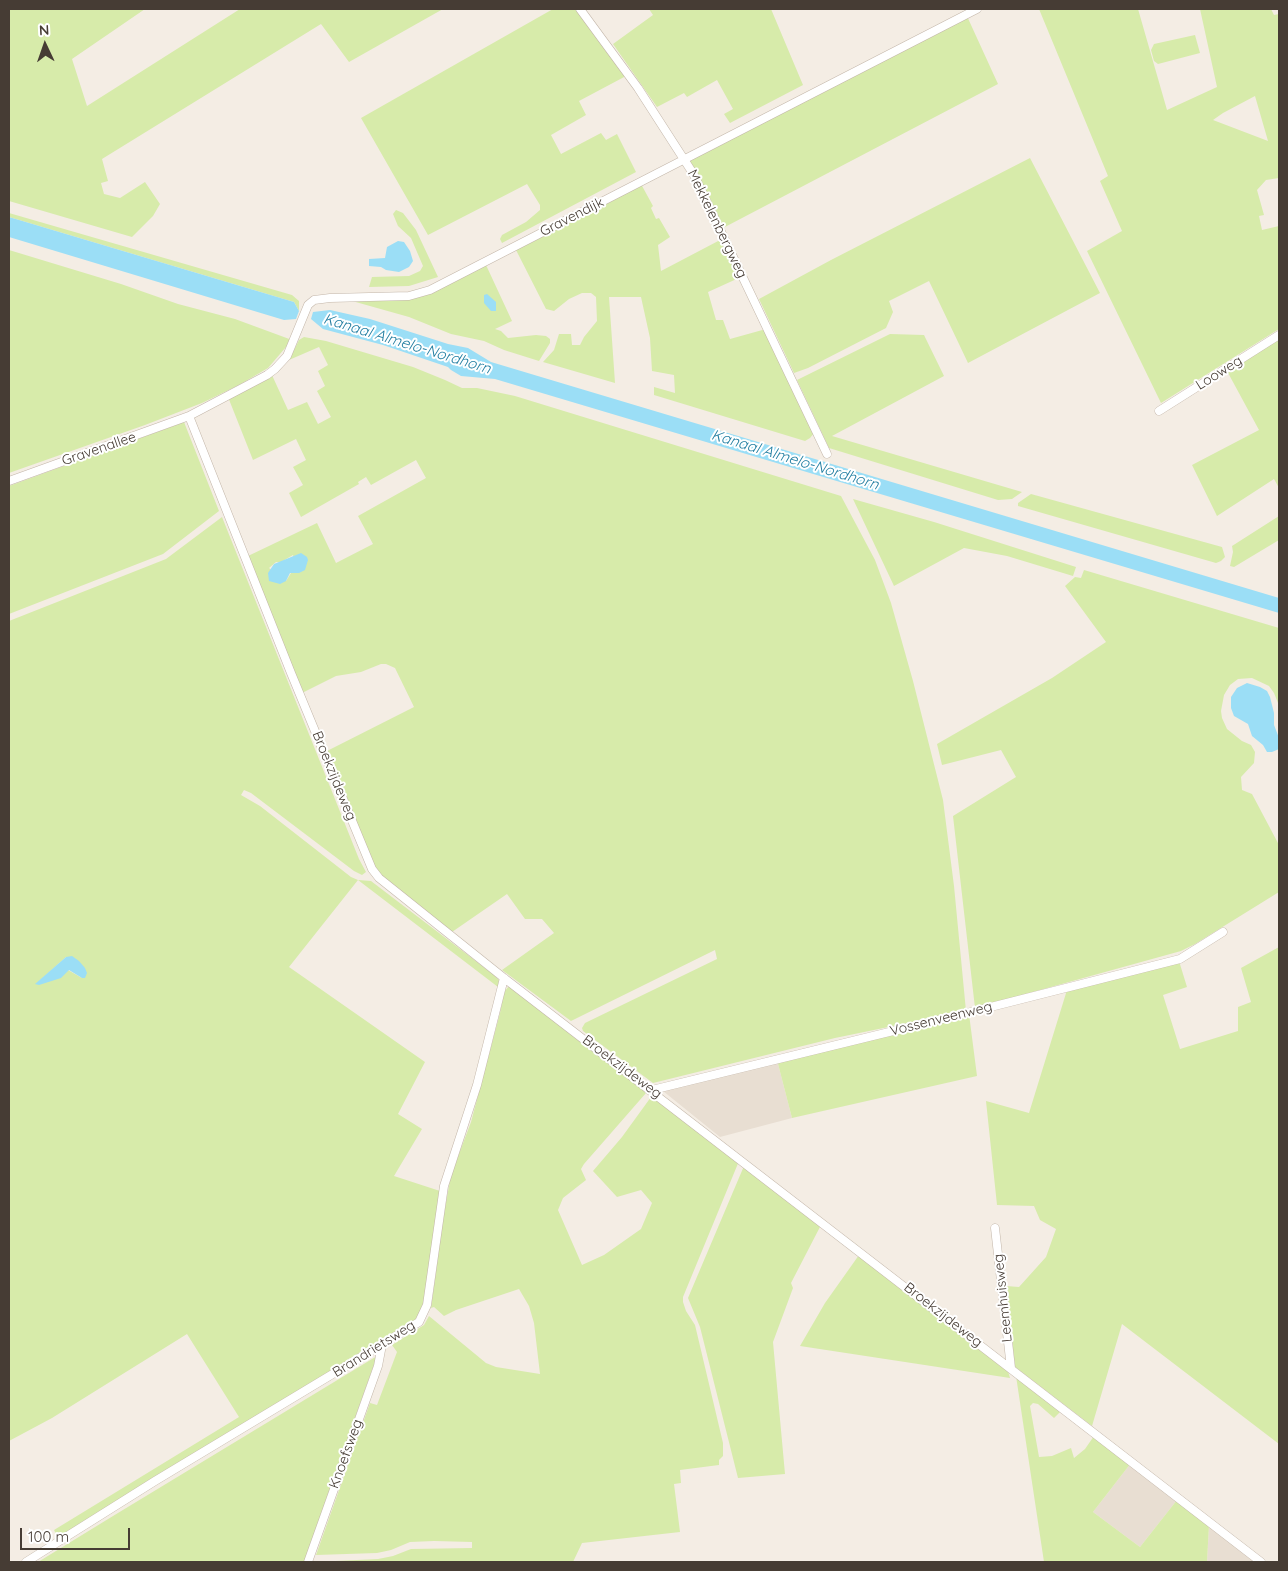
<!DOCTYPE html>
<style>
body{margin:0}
#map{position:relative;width:1288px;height:1571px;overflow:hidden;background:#f4ede4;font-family:Quicksand,sans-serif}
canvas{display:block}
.frame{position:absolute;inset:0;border:10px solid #463c34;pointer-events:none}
.north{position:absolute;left:20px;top:20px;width:50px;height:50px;-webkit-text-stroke:4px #fff;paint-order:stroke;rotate:357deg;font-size:14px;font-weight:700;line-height:20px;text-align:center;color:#463c34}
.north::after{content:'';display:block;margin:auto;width:18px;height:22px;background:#463c34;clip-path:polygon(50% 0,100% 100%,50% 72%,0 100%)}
.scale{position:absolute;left:20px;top:1528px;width:110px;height:22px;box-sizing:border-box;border:2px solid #463c34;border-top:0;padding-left:6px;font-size:15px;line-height:18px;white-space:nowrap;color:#463c34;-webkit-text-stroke:4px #fff;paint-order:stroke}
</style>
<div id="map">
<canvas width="1288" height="1571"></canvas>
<div class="frame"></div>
<div class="north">N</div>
<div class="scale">100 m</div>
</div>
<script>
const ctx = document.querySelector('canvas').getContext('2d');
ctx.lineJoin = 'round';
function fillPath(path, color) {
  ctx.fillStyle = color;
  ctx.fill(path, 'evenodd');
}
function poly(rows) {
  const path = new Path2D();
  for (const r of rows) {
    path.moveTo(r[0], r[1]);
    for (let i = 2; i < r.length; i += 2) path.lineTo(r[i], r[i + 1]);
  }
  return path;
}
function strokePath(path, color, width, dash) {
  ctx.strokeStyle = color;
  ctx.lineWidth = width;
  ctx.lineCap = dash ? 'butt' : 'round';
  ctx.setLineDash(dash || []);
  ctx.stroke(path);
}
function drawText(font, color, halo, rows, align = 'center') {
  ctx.font = font + ' Quicksand,sans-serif';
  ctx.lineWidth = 4;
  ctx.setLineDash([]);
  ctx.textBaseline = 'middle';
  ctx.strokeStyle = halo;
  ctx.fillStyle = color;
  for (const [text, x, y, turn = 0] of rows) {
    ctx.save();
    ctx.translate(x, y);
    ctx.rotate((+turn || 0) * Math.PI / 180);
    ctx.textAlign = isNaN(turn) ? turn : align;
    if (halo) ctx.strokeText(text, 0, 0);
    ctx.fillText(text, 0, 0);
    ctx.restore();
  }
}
fillPath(poly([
 [777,1060,792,1118,720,1137,663,1091],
 [1131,1463,1177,1500,1140,1547,1093,1512],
 [1209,1525,1256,1562,1207,1562]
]), '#e8ded2');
fillPath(poly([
 [9,9,145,9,72,59,87,106,240,9,443,9,349,62,321,24,102,159,108,181,101,183,104,194,120,198,145,182,160,204,153,216,132,237,9,201],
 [553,9,577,9,626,76,579,101,586,115,551,135,561,154,601,133,606,140,617,134,636,172,502,243,500,239,502,235,526,222,540,210,540,205,527,184,428,235,361,118],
 [649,9,771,9,803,85,730,123,724,114,733,109,717,80,687,97,684,93,657,107,613,44,653,15],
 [1039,9,1138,9,1167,110,1217,87,1200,9,1271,9,1274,15,1279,14,1279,178,1266,180,1257,190,1264,215,1259,216,1262,230,1279,226,1279,329,1161,403,1087,251,1122,231,1100,181,1108,176],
 [1255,96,1268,141,1213,120,1223,113],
 [966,14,998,84,723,228,689,161],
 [1195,35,1200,53,1158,64,1154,61,1151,50,1154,44],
 [1030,158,1100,293,968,363,929,281,889,301,893,312,886,328,808,368,794,373,759,299,831,260],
 [641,184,653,206,651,208,656,219,659,218,670,237,658,245,661,271,722,239,741,277,708,292,716,320,723,320,730,339,766,329,815,432,810,438,805,441,654,395,654,387,675,393,674,375,652,371,650,338,641,297,609,297,615,383,543,362,554,350,559,334,571,334,572,345,580,345,584,337,597,321,596,297,591,293,582,293,569,299,554,311,546,309,516,250],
 [396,210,403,213,416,230,438,277,409,286,369,287,372,277,409,276,420,271,423,266,411,238,398,226,393,214],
 [9,213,292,295,299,301,299,311,294,302,9,217],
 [9,250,121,284,178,304,235,319,292,340,268,368,239,385,202,403,145,425,9,473],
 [486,265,512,321,495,329,501,331,508,338,536,335,546,336,550,339,550,343,539,361,504,350,484,341,451,334,409,317,345,299,421,296],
 [890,334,924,335,944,376,832,436,1022,492,1012,499,998,500,829,448,797,380],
 [304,337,326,341,413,367,445,380,462,388,477,388,515,396,841,496,875,560,891,603,913,681,943,800,954,886,966,1011,835,1038,653,1083,583,1031,582,1028,585,1023,717,959,715,950,571,1021,502,970,554,933,542,919,525,919,507,894,452,932,384,880,366,855,325,752,414,707,395,668,386,664,381,664,361,672,336,676,302,693,248,556,317,523,336,563,373,544,358,516,426,478,416,460,371,485,366,477,358,482,359,484,301,517,289,493,303,485,293,467,306,460,296,439,253,460,228,397,271,373,288,410,307,402,318,424,331,417,317,391,325,386,318,371,328,365,319,347,289,360,299,340],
 [293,555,299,573,291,573,286,581,269,568,276,562,281,562],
 [1279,338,1279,488,1274,479,1217,516,1192,465,1259,430,1227,371],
 [184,422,219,511,163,554,9,614,9,486],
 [1031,494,1222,547,1225,557,1221,561,1216,563,1018,506,1018,503],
 [853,499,934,522,1076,567,1073,576,1007,556,964,548,894,586],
 [1279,516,1279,540,1234,567,1230,566,1233,552,1232,546],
 [222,517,359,859,366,872,362,875,354,871,251,793,244,790,241,795,260,806,351,877,358,880,371,881,494,975,499,980,498,987,358,880,289,967,425,1062,398,1114,422,1129,394,1176,440,1191,423,1313,419,1320,58,1538,54,1530,239,1417,187,1334,52,1418,9,1441,9,621,166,559],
 [66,957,82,978,68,970,36,984],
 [1084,570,1279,628,1279,715,1278,703,1274,693,1269,686,1252,678,1238,679,1230,685,1224,695,1221,711,1222,718,1227,729,1242,741,1251,745,1255,752,1254,763,1241,777,1242,790,1252,794,1279,845,1279,892,1195,944,1181,951,975,1008,953,816,1016,777,1001,750,942,765,937,744,1052,678,1106,642,1065,586,1075,577,1081,578],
 [1279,947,1279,1444,1122,1324,1092,1426,1015,1367,1006,1286,1019,1287,1046,1257,1056,1229,1040,1220,1034,1206,997,1205,986,1101,1029,1113,1067,990,1179,961,1187,987,1163,995,1180,1049,1238,1031,1238,1007,1251,1002,1241,968],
 [509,986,645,1091,646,1093,584,1164,581,1169,586,1180,563,1198,558,1210,582,1265,604,1255,641,1229,652,1203,641,1190,617,1197,593,1171,622,1137,651,1097,654,1095,739,1161,683,1297,683,1302,686,1311,695,1325,723,1443,723,1456,719,1460,719,1465,680,1470,681,1483,674,1484,680,1532,582,1543,573,1562,314,1562,378,1559,393,1556,411,1549,472,1548,472,1542,434,1541,410,1542,391,1550,377,1553,316,1555,370,1403,377,1405,397,1352,392,1345,424,1325,429,1316,486,1363,496,1367,540,1374,534,1323,529,1306,519,1289,456,1310,444,1316,434,1307,431,1308,443,1219,451,1175,471,1122,500,1013,504,992],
 [969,1014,977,1076,792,1118,777,1060],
 [744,1166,821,1225,791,1283,793,1288,773,1342,785,1474,738,1478,700,1327,688,1298],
 [859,1255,1007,1368,1010,1378,800,1346,825,1303],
 [377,1356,304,1562,38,1562,113,1516],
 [1016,1376,1061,1411,1054,1418,1038,1404,1033,1403,1030,1406,1039,1457,1052,1456,1071,1448,1074,1458,1085,1449,1094,1436,1131,1463,1093,1512,1140,1547,1177,1500,1209,1525,1207,1562,1044,1562]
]), '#d7ebaa');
fillPath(poly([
 [9,217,294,302,299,311,296,319,284,320,9,237],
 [398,241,404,242,410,251,413,261,409,267,399,272,386,270,381,267,369,266,369,259,385,258,387,247],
 [487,294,496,302,496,311,491,311,484,303,484,295],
 [330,310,370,319,448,344,468,348,491,362,1279,598,1279,613,495,379,461,376,451,370,448,367,383,345,323,329,311,319,313,312],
 [301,553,307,557,308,560,305,570,299,573,290,573,286,581,280,584,269,581,268,573,274,564],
 [1247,683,1260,687,1267,691,1270,697,1274,713,1274,725,1279,738,1279,749,1272,752,1267,752,1263,745,1252,736,1248,724,1234,716,1231,708,1231,697,1237,688],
 [72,956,79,961,85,968,87,973,85,978,82,978,69,970,61,978,39,985,35,984,66,957]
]), '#9bdef6');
const minor = poly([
 [580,9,638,88,694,175,827,454],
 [1159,411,1279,335],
 [189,416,291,673,372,869,379,878,504,978,1261,1562],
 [9,481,189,416,267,375,275,369,287,356,308,305,314,300,330,298,409,296,430,290,977,9],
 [652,1090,971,1012,1180,959,1223,932],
 [995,1228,1011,1368],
 [26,1562,155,1481,419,1322,427,1305,444,1186,477,1085,504,978],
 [308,1562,378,1366,382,1345]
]);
strokePath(minor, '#c3b6a9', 9);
strokePath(minor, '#fff', 8);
drawText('14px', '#463c34', '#fff', [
 ["Gravendijk",572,217,-27],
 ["Mekkelenbergweg",717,224,64],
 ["Looweg",1219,373,-32],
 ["Gravenallee",99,449,-19],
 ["Broekzijdeweg",334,776,68],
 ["Vossenveenweg",941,1019,-14],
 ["Broekzijdeweg",622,1067,37],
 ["Leemhuisweg",1003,1298,-96],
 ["Broekzijdeweg",943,1315,38],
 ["Brandrietsweg",374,1349,-32],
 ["Knoefsweg",346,1454,-70]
]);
drawText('italic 15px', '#227ea1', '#fff', [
 ["Kanaal Almelo-Nordhorn",407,344,17],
 ["Kanaal Almelo-Nordhorn",795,460,17]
]);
</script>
